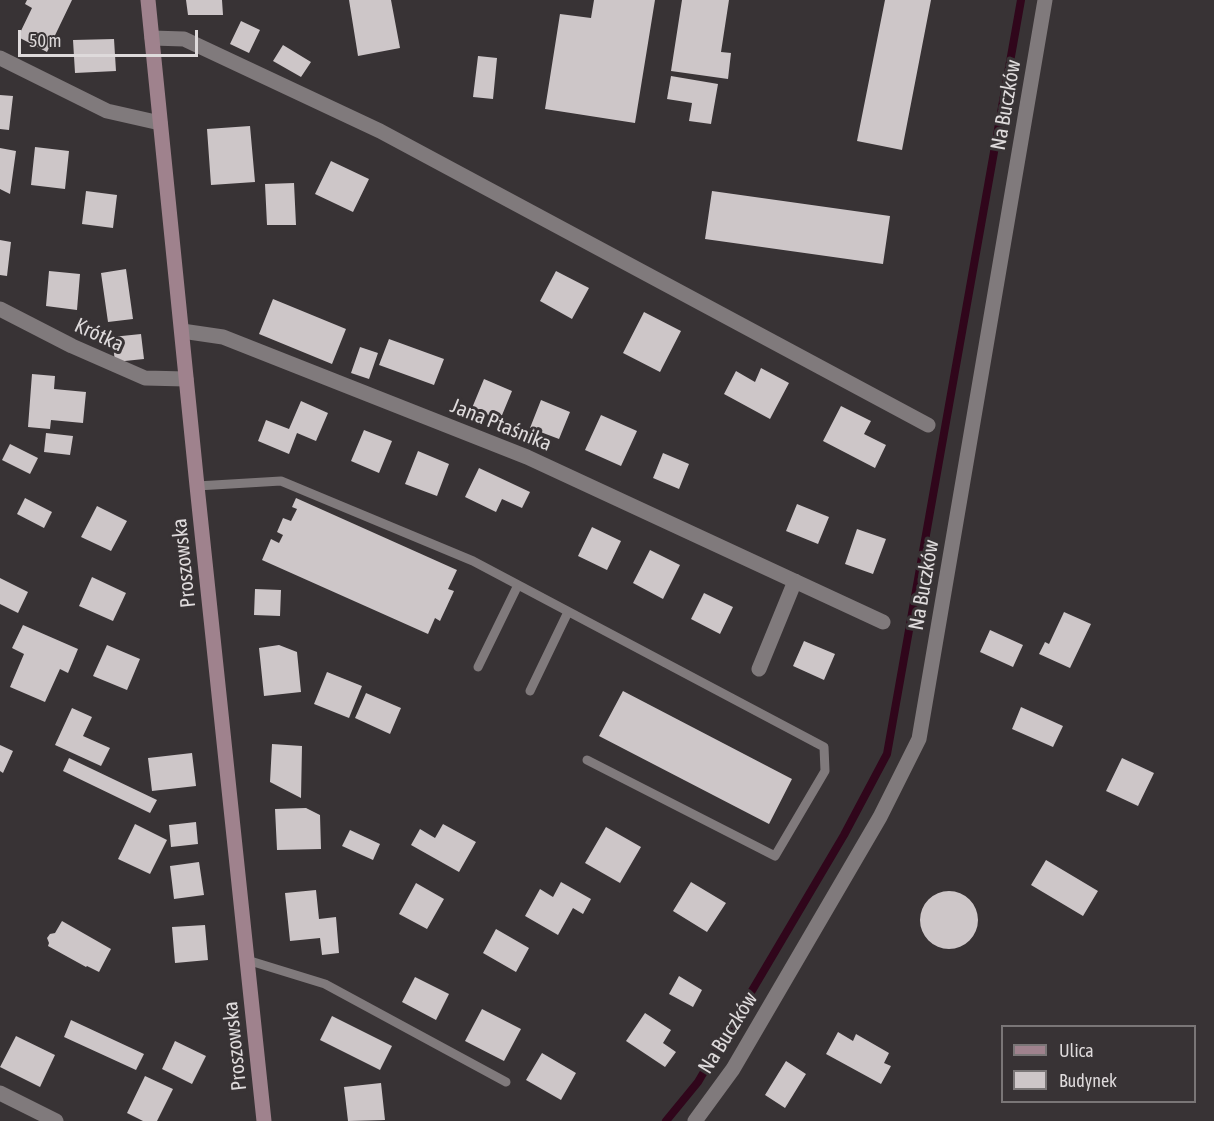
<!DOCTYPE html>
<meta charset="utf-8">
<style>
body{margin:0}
#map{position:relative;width:1214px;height:1121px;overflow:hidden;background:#383335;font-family:"Asap Condensed",sans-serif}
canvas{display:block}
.legend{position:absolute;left:1001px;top:1025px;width:195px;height:78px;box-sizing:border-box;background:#383335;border:2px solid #7a7677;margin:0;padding:8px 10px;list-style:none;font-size:18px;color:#dedadb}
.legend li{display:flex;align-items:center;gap:12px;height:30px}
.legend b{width:30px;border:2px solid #7a7677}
.scale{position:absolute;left:18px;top:30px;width:180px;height:27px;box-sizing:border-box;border:3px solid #dedadb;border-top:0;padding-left:8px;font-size:18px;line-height:21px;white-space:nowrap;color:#dedadb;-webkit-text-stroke:4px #383335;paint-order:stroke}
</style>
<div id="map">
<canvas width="1214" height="1121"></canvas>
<ul class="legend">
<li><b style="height:8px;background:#9f828d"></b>Ulica</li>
<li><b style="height:16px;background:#cdc6c8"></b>Budynek</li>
</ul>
<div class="scale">50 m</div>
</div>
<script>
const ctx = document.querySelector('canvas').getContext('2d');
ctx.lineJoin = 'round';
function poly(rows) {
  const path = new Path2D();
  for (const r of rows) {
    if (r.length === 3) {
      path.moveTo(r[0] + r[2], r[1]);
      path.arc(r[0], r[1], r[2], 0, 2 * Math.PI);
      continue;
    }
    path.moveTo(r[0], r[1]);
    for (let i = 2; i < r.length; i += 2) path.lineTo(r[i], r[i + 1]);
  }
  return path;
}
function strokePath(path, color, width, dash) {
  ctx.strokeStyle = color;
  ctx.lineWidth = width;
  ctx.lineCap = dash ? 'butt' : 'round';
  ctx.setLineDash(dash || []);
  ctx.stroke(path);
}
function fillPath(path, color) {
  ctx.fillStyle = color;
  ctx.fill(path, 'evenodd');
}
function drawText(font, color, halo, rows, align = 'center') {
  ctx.font = font + ' "Asap Condensed",sans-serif';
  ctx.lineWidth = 6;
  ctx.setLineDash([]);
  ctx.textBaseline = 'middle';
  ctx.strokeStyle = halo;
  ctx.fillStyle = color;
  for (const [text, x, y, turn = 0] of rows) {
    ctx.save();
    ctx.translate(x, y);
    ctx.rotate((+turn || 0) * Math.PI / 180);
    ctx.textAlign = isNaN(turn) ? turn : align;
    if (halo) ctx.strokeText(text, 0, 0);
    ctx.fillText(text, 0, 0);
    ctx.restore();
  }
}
strokePath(poly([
 [666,1121,698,1082,844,835,887,754,1021,0]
]), '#30061b', 8);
fillPath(poly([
 [27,0,72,0,47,52,18,37,32,8,25,4],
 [186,0,222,0,223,15,188,15],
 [349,0,391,0,400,48,358,56],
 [594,0,655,0,635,123,545,109,560,14,591,18],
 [682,0,729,0,721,52,731,53,728,79,671,71],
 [885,0,931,0,902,150,857,141],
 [241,21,260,30,249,53,230,44],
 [114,39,116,71,75,73,73,40],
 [283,45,311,62,301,77,273,61],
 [478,56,497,58,493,99,473,97],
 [671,76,718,84,711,124,689,121,692,103,667,99],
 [0,95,13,96,9,130,0,129],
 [250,126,255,182,211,185,207,129],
 [35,147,69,151,65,189,31,185],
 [0,148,16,151,10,194,0,189],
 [331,161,369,179,353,212,315,194],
 [294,183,296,225,267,225,265,184],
 [86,191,117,195,113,228,82,224],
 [712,191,890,216,883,264,705,239],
 [0,240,11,242,7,276,0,275],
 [126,269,133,319,108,322,101,273],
 [49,271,80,274,77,310,46,306],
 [556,271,589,288,572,319,540,301],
 [273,299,346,329,332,364,259,334],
 [644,312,681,331,660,372,623,353],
 [141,334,144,359,115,362,112,337],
 [389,339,444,359,434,385,379,365],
 [360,347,378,353,369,379,351,373],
 [761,368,789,383,770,419,724,394,736,371,755,382],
 [32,374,55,376,54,389,86,392,83,423,51,420,50,429,28,427],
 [484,379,512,391,500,420,472,408],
 [541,400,570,412,559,439,530,428],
 [301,401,328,413,316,441,297,433,289,454,258,441,266,420,289,429],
 [841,406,871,421,864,434,886,445,875,468,823,441],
 [601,415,637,431,621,466,585,450],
 [364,430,392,441,379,473,351,461],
 [46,433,73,436,70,455,44,452],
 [10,444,38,458,30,474,2,460],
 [418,451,449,464,437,496,405,484],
 [663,453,689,464,679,489,653,478],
 [479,468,530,492,522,508,502,499,496,512,465,497],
 [25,498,52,512,44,528,17,514],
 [296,498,457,570,448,589,454,591,440,621,435,618,428,634,262,560,271,539,279,543,283,535,277,532,283,518,291,521,297,509,292,507],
 [797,504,829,517,818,544,786,531],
 [97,506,127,521,111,551,81,537],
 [592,527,621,541,607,570,578,556],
 [857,529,886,539,873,574,845,564],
 [650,550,680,565,663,599,633,583],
 [92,577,126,593,113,621,79,606],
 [0,578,28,592,18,613,0,604],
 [255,589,281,590,280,616,254,615],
 [704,593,733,607,720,634,691,619],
 [1064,612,1091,624,1070,668,1039,654,1045,642,1049,644],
 [23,625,78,649,68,673,60,669,45,702,10,687,24,654,12,648],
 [990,630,1023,645,1013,667,980,652],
 [804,641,835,654,824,680,793,666],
 [107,645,140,659,127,690,93,676],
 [279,645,297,652,301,692,264,696,259,648],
 [327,672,362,686,349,718,314,704],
 [623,691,792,779,769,824,599,736],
 [366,693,401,708,390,734,355,718],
 [1021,707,1063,726,1053,747,1012,729],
 [72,708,92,717,83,736,110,748,101,766,55,745],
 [272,744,302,746,301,798,270,782],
 [0,745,13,751,3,773,0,771],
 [192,753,196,786,152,791,148,758],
 [69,758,157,800,150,813,63,771],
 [1122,758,1154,773,1138,806,1106,791],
 [306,808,320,815,321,849,277,850,275,809],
 [196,822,198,844,171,847,169,825],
 [135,824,167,840,150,874,118,859],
 [443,824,476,842,459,872,411,845,420,829,435,838],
 [606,827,641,847,620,883,585,863],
 [350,830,380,844,373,860,342,846],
 [1046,860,1098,891,1083,916,1031,885],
 [199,862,204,895,174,899,170,866],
 [561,882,591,899,583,914,573,908,558,935,525,916,540,889,553,897],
 [691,882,726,903,707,932,673,911],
 [416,883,444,899,427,929,399,914],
 [316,890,319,919,336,917,339,953,322,955,320,938,290,941,285,893],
 [949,920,29],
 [62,921,111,949,99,972,87,966,86,967,48,946,49,943,47,938,50,934,55,933],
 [205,925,208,960,175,963,172,927],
 [496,929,529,948,516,972,483,953],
 [679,976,702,990,693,1007,669,994],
 [415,977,449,994,436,1020,402,1002],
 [482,1009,521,1029,504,1061,465,1041],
 [645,1013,671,1030,663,1043,676,1052,665,1067,626,1041],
 [332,1016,392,1046,380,1070,320,1040],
 [71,1020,144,1054,136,1070,64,1037],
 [838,1032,853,1041,856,1034,889,1053,884,1063,891,1066,881,1084,826,1054],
 [16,1036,55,1055,40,1087,0,1067],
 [175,1041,206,1056,192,1084,162,1069],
 [542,1053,576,1073,561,1100,526,1080],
 [786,1061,806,1074,785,1108,765,1095],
 [145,1076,173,1089,157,1121,143,1121,127,1113],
 [381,1083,385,1120,348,1121,344,1087]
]), '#cdc6c8');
strokePath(poly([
 [197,486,281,481,473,561,824,747,825,771,775,856,587,760],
 [478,667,518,585],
 [530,691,568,612],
 [247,960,325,984,506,1082]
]), '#807a7c', 9);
strokePath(poly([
 [152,38,184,39,380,131,928,425],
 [0,58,107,111,160,123],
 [0,309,72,346,145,378,186,379],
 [182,331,223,337,527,457,883,622],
 [759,669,795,581],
 [0,1093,56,1121],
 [695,1121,733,1069,880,817,919,739,1045,0]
]), '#807a7c', 15);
strokePath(poly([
 [148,0,197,486,264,1121]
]), '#9f828d', 15);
drawText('21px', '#dedadb', '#383335', [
 ["Na Buczków",1006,105,-80],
 ["Krótka",99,335,25],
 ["Jana Ptaśnika",501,425,22],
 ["Proszowska",184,563,-96],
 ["Na Buczków",924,585,-80],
 ["Na Buczków",728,1033,-58],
 ["Proszowska",235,1046,-96]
]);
</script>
